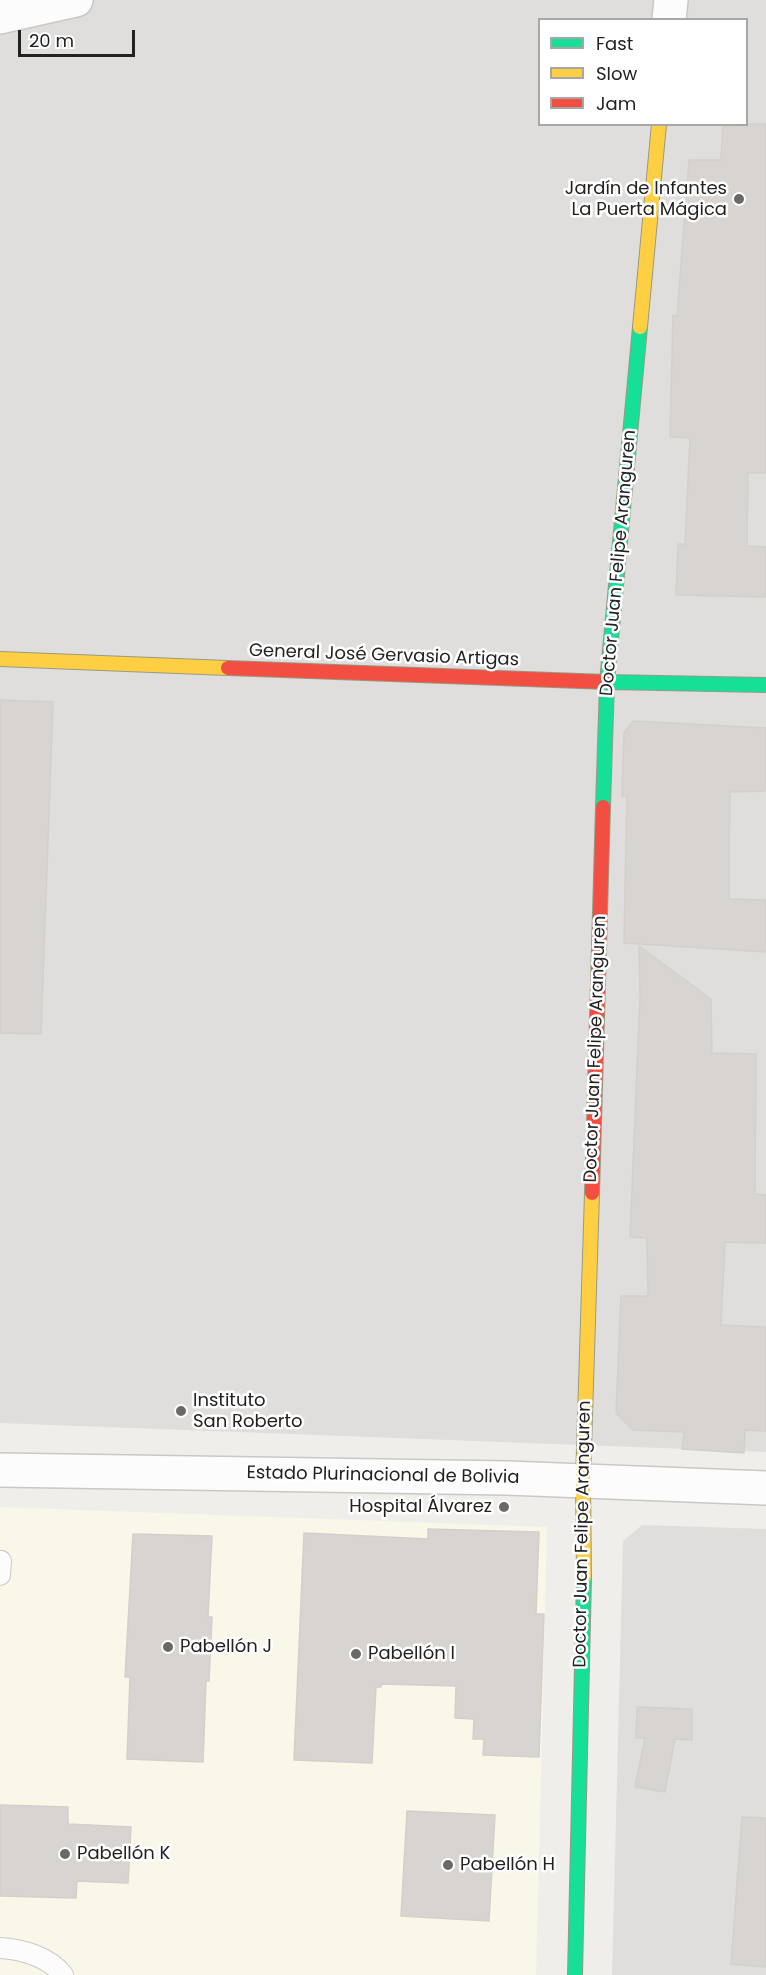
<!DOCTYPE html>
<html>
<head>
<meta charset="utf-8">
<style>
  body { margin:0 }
  #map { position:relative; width:766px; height:1975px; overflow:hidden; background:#f0eeeb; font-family:Poppins,sans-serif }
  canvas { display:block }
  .legend { position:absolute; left:538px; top:18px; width:210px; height:108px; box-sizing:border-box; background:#fff; border:2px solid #a7a7a7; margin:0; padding:8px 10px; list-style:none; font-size:18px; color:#222 }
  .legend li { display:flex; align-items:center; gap:12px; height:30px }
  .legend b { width:30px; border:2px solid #a7a7a7 }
  .scale { position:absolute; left:18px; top:30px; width:117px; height:27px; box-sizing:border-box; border:3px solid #222; border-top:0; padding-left:8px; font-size:18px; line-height:21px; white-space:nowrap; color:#222; -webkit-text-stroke:4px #fff; paint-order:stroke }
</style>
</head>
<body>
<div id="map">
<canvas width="766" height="1975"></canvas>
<ul class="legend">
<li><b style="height:8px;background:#16e098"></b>Fast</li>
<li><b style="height:8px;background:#ffcf43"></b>Slow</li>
<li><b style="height:8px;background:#f24e42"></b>Jam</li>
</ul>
<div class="scale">20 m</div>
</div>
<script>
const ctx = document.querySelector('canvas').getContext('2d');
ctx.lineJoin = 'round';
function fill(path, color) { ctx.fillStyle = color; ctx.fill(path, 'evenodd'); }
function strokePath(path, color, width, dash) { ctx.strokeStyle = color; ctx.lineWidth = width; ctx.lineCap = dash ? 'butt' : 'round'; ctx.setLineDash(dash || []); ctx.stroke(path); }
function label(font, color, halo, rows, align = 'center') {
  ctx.font = font + ' Poppins,sans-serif'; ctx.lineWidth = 5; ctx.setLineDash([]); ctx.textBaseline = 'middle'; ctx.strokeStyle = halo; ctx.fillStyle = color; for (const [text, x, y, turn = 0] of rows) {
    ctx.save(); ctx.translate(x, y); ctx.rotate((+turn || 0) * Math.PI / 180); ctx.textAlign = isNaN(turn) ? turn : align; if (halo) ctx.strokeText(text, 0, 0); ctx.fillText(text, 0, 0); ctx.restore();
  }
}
fill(new Path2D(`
  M 0,0 L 766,0 L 766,1452 L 0,1423 ZM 540,20 L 746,20 L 746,124 L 540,124 Z
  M 642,1525 L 766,1529 L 766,1975 L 612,1975 L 623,1541 Z`), '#dfdedc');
fill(new Path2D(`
  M 0,1507 L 547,1527 L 536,1975 L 0,1975 Z`), '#f8f7e8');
const building = new Path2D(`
  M 723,124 L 766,124 L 766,473 L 748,473 L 747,546 L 766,547 L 766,597 L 676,595 L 678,544 L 685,544 L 690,438 L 670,437 L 673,315 L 677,316 L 689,160 L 721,160 Z
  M 0,700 L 53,702 L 41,1034 L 0,1033 Z
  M 633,721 L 766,728 L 766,791 L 730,792 L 729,855 L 729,899 L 766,900 L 766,952 L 624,943 L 627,796 L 622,796 L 624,733 Z
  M 639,946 L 711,999 L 712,1053 L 756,1054 L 755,1194 L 766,1195 L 766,1243 L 725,1242 L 721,1325 L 766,1327 L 766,1431 L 745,1430 L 744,1453 L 682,1449 L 684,1432 L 633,1430 L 616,1413 L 621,1296 L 648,1296 L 647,1238 L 630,1237 L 640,996 Z
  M 428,1529 L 539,1532 L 536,1614 L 544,1614 L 539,1757 L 483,1755 L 484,1739 L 473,1739 L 474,1719 L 455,1718 L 456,1686 L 381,1684 L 381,1687 L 376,1687 L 372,1763 L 294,1760 L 304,1533 L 428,1539 Z
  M 133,1534 L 212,1536 L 208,1617 L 212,1617 L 209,1681 L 206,1681 L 203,1762 L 127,1759 L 130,1677 L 125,1677 Z
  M 637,1707 L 692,1709 L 692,1740 L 675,1739 L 665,1792 L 635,1787 L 645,1738 L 636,1738 Z
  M 0,1805 L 68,1807 L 68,1824 L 131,1827 L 128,1883 L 77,1881 L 76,1898 L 0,1896 Z
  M 407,1811 L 495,1815 L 489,1921 L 401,1916 Z
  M 742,1817 L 766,1818 L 766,1967 L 731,1964 Z`);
fill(building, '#d7d4d2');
strokePath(building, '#d3d0cc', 1.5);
const lane = new Path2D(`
  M 0,1575 L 1,1561
  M 0,1948 C 22,1949 49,1957 63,1975`);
const street = new Path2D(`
  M 0,17 L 76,0
  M 669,20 L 671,0
  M 0,1470 L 507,1478 L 766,1488`);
const fast = new Path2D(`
  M 607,682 L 766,685
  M 603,807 L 607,682 L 640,327
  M 575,1975 L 584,1577`);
const slow = new Path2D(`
  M 640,327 L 659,124
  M 0,659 L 228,668
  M 584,1577 L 583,1480 L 592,1193`);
const jam = new Path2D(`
  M 228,668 L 607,682
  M 592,1193 L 603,807`);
strokePath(lane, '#c9c8c7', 22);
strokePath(street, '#c9c8c7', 36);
strokePath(fast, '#999a82', 16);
strokePath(slow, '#999a82', 16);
strokePath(jam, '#999a82', 16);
strokePath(lane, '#fdfcfc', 20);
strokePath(street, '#fdfcfc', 33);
strokePath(fast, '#16e098', 14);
strokePath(slow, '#ffcf43', 14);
strokePath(jam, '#f24e42', 14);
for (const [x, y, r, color] of [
  [739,199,6,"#6a6968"],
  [181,1411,6,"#6a6968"],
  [504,1507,6,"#6a6968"],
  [168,1647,6,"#6a6968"],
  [356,1654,6,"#6a6968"],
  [65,1854,6,"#6a6968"],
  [448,1865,6,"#6a6968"]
]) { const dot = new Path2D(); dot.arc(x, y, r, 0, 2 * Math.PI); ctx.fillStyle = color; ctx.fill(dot); strokePath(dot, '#fff', 2); }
label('18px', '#222', '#fff', [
  ["Jardín de Infantes",727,189,"right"],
  ["La Puerta Mágica",727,210,"right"],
  ["Instituto",193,1401],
  ["San Roberto",193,1422],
  ["Hospital Álvarez",492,1507,"right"],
  ["Pabellón J",180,1647],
  ["Pabellón I",368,1654],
  ["Pabellón K",77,1854],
  ["Pabellón H",460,1865]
], 'left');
label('18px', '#222', '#fff', [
  ["Doctor Juan Felipe Aranguren",619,563,-85],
  ["General José Gervasio Artigas",384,656,2],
  ["Doctor Juan Felipe Aranguren",596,1049,-88],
  ["Estado Plurinacional de Bolivia",383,1476,1],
  ["Doctor Juan Felipe Aranguren",583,1534,-89]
]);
</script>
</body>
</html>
